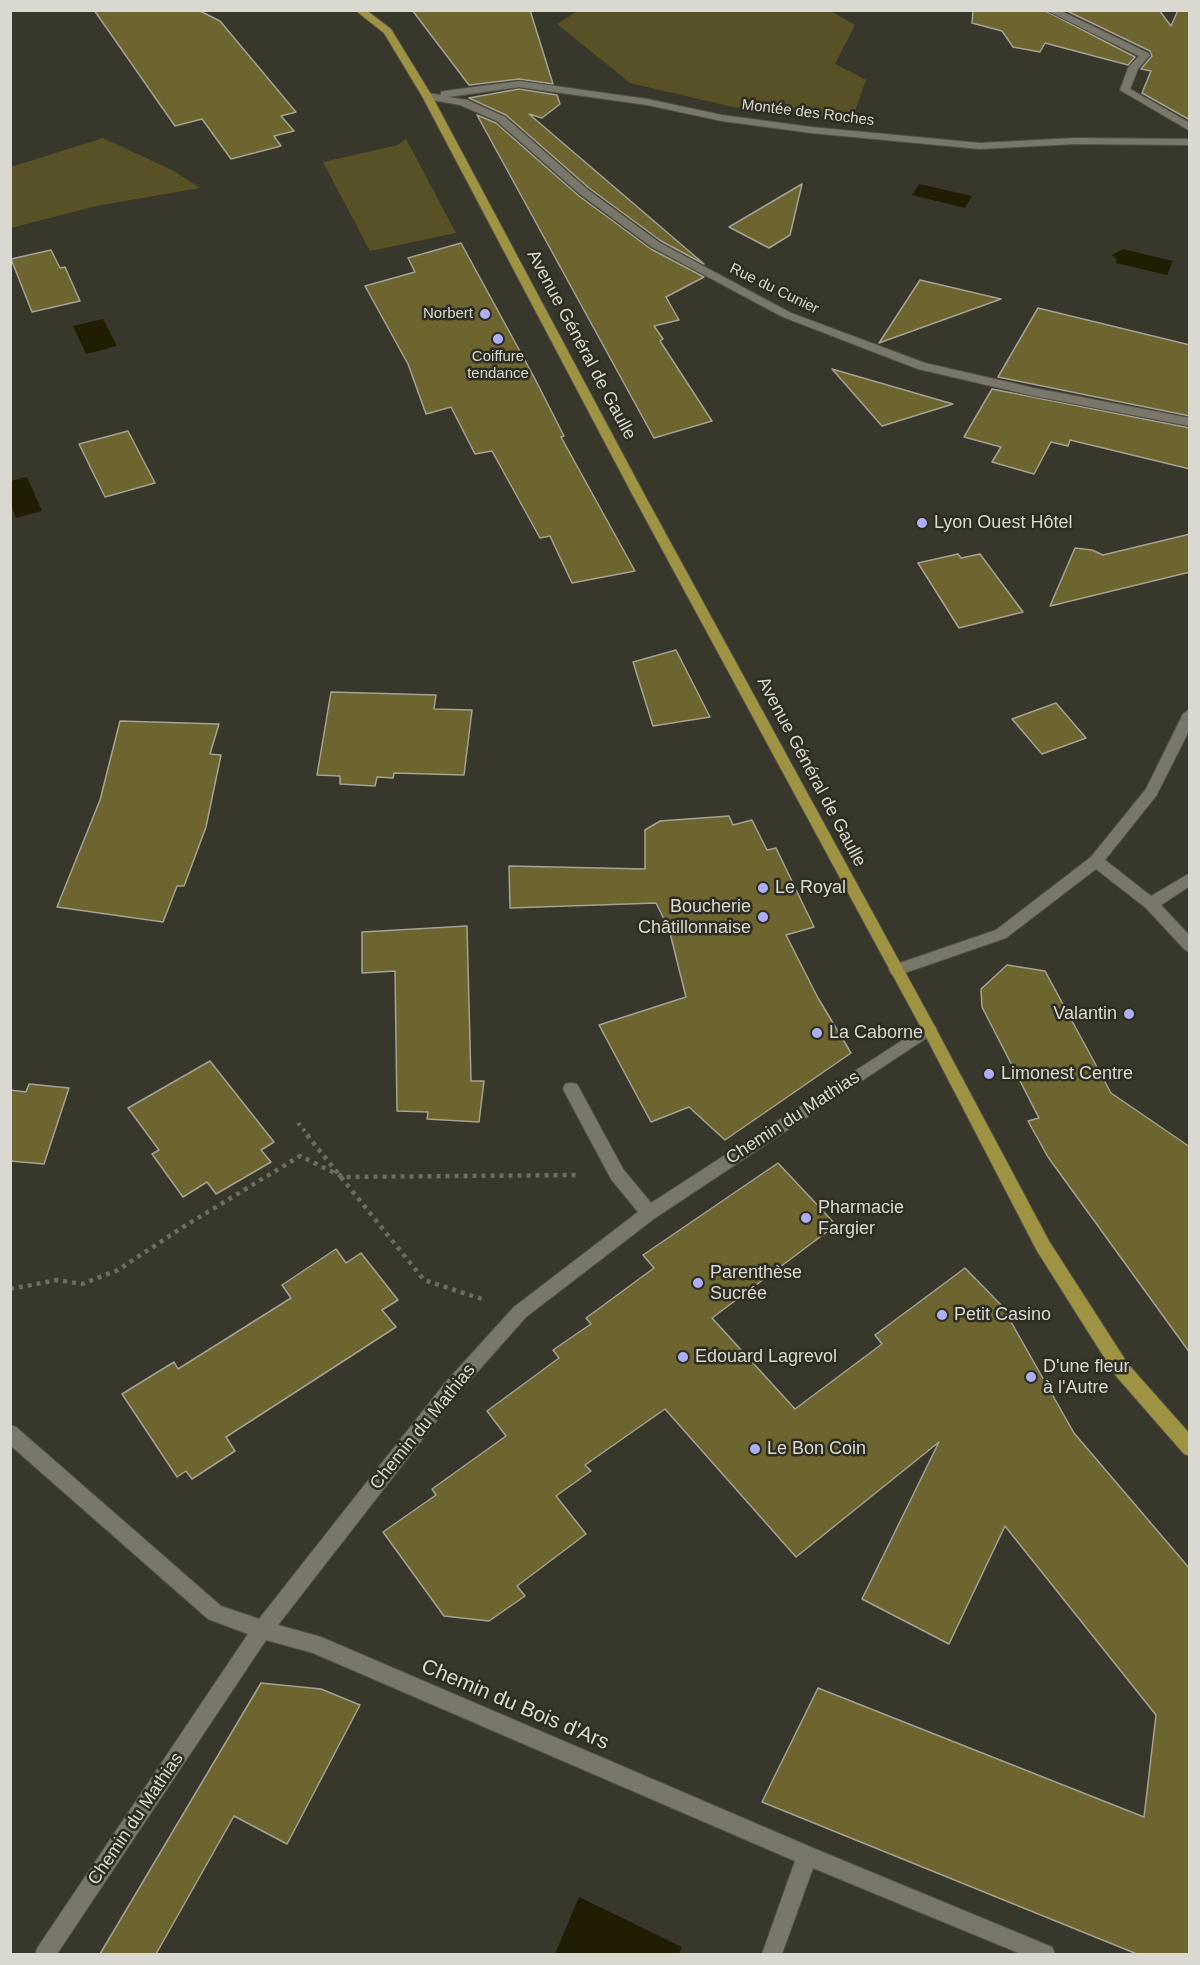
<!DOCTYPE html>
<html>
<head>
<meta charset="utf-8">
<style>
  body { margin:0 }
  #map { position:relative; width:1200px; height:1965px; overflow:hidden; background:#38372b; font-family:Arial,sans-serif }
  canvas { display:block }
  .frame { position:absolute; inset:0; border:12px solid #dad9d1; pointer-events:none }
</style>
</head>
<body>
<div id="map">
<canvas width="1200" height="1965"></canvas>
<div class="frame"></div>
</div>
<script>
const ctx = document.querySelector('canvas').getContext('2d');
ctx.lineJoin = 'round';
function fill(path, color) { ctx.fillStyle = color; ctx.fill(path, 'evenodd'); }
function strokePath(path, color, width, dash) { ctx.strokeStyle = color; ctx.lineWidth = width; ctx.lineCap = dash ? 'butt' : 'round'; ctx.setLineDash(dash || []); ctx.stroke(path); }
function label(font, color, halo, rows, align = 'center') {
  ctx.font = font + ' Arial,sans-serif'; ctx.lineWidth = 5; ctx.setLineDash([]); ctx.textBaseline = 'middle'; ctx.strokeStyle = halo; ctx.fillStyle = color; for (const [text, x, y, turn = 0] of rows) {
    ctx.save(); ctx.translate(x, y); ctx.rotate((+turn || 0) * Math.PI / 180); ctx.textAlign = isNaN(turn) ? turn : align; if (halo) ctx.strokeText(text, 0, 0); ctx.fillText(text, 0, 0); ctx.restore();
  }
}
fill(new Path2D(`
  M 579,10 L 831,11 L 855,25 L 835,64 L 866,80 L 852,120 L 733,107 L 630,83 L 557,24 Z
  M 103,138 L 174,171 L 200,188 L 96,206 L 11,228 L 11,167 Z
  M 406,139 L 456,233 L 370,251 L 323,162 L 398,145 Z`), '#575125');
fill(new Path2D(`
  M 919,184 L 972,196 L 965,208 L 912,195 Z
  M 1123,249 L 1173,261 L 1167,275 L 1116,263 L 1117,260 L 1112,255 Z
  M 103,319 L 117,346 L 86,354 L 73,326 Z
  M 27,477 L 42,511 L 16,518 L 11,505 L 11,481 Z
  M 579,1897 L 682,1947 L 679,1954 L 555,1954 Z`), '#211d02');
const building = new Path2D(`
  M 94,10 L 198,10 L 220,21 L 296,112 L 281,116 L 294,131 L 274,136 L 281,146 L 231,159 L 202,119 L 175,126 Z
  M 412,10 L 530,10 L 553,84 L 519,79 L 469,85 Z
  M 973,10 L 1044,10 L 1135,57 L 1128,65 L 1045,43 L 1040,52 L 1013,47 L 1002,31 L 972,23 Z
  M 1065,10 L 1159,10 L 1171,26 L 1178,10 L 1190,10 L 1190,120 L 1142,93 L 1151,71 L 1141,69 L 1152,56 L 1150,51 Z
  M 519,89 L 557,95 L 560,104 L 542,118 L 529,114 L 704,264 L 661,241 L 589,188 L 506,115 L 469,98 Z
  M 477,115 L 496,123 L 579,196 L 651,249 L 704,277 L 666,297 L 679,320 L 654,326 L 663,339 L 660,341 L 712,421 L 654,438 Z
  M 802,184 L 790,235 L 769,248 L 729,227 Z
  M 461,243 L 534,377 L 564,436 L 561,437 L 635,571 L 572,583 L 550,536 L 540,538 L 492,451 L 475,454 L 451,407 L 426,414 L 408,364 L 365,286 L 415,272 L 408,258 Z
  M 51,250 L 60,268 L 65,267 L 80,301 L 32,312 L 11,259 Z
  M 920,280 L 1001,299 L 879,343 Z
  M 1038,308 L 1190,345 L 1190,416 L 998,377 Z
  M 832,369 L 953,404 L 882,426 Z
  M 992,389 L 1190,428 L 1190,469 L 1070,440 L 1068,446 L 1051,442 L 1034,474 L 992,462 L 1001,447 L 964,437 Z
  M 128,431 L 155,483 L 105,497 L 79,444 Z
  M 1190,534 L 1190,572 L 1050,606 L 1075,548 L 1092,550 L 1103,555 Z
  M 958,554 L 961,558 L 980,554 L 1023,612 L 959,628 L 918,563 Z
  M 676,650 L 710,717 L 653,726 L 633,662 Z
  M 331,692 L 436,695 L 434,709 L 472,710 L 464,775 L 394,773 L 393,778 L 377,777 L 375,786 L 340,784 L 340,776 L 317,775 Z
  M 1056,703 L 1086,738 L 1042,754 L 1012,719 Z
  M 120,721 L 219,724 L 210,754 L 221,755 L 206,827 L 184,886 L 177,886 L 163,922 L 57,907 L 100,800 Z
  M 729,816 L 733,825 L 752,820 L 767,850 L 776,848 L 814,927 L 786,935 L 818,998 L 851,1053 L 725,1140 L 689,1107 L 651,1122 L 599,1025 L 686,997 L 669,929 L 656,903 L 510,908 L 509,866 L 645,869 L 645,830 L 660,821 Z
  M 467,926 L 471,1081 L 484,1081 L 479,1122 L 427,1119 L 428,1112 L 397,1111 L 395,971 L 362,973 L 362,932 Z
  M 1007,965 L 1045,971 L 1111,1093 L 1190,1147 L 1190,1353 L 1048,1157 L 1028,1121 L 1039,1118 L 982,1007 L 981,989 Z
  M 210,1061 L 274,1142 L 261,1150 L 271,1162 L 216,1194 L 207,1182 L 183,1197 L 152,1154 L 159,1150 L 128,1108 Z
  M 29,1084 L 69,1088 L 44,1164 L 10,1161 L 10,1090 L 26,1092 Z
  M 778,1163 L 836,1225 L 712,1318 L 795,1409 L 882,1344 L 875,1335 L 965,1268 L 1002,1306 L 1074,1433 L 1190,1569 L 1190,1954 L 1137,1954 L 762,1802 L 818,1688 L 1144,1817 L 1156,1715 L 1005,1526 L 949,1644 L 862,1599 L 939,1442 L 796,1557 L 665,1409 L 585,1465 L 591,1471 L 556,1496 L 586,1534 L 517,1586 L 525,1596 L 489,1621 L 444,1616 L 383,1532 L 436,1495 L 432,1489 L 506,1436 L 487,1411 L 559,1358 L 553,1350 L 591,1324 L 586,1318 L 654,1268 L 643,1255 Z
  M 336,1249 L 346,1263 L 361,1253 L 398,1300 L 382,1310 L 396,1327 L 226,1437 L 235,1451 L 192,1479 L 186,1471 L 177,1477 L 122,1394 L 174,1362 L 178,1369 L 291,1298 L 282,1285 Z
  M 261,1683 L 321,1689 L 360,1705 L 287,1844 L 234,1816 L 156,1954 L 100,1954 Z`);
fill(building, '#6c6530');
strokePath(building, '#a3a293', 1.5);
const minor = new Path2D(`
  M 1046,10 L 1059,10 L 1148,53 L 1150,55 L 1138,69 L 1130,89 L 1190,123 L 1190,131 L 1120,90 L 1128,68 L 1139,56 Z
  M 519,81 L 647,99 L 722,115 L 811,127 L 980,143 L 1075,138 L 1190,139 L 1190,145 L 1075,144 L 980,149 L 811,133 L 722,121 L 647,105 L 519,87 L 448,97 L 467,100 L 505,117 L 588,190 L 660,243 L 791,313 L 925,363 L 1034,388 L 1190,418 L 1190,426 L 1034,396 L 918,369 L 783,317 L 652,247 L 580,194 L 497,121 L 460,105 L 427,99 L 422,96 L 427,93 L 441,95 L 441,92 L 445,91 Z
  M 1190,709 L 1190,729 L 1156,796 L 1105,860 L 1151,896 L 1190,873 L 1190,886 L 1161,905 L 1190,936 L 1190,952 L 1185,950 L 1146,908 L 1096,869 L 1006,938 L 896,976 L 891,974 L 889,970 L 891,966 L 996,930 L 1091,857 L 1146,789 L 1183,714 Z
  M 929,1023 L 934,1025 L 937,1029 L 934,1033 L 655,1218 L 526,1317 L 456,1396 L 278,1625 L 321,1637 L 813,1848 L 1052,1947 L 1055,1954 L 1021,1954 L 813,1868 L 782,1954 L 762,1954 L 795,1861 L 313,1653 L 266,1640 L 57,1954 L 35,1954 L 38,1947 L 248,1634 L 208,1619 L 10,1445 L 10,1425 L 16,1427 L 221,1606 L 259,1619 L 444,1384 L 514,1307 L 638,1212 L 611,1179 L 563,1089 L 565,1084 L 571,1083 L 577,1084 L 623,1169 L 651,1203 Z`);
const major = new Path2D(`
  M 355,10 L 366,10 L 391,29 L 432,96 L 643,492 L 934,1025 L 1049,1241 L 1128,1364 L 1190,1434 L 1190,1456 L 1184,1454 L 1116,1376 L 1037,1251 L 924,1033 L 631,492 L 422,96 L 384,33 Z`);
strokePath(minor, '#545248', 2);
strokePath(major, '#545248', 2);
strokePath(new Path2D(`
  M 298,1123 L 309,1136`), '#6d6c61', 4, [3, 4.5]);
strokePath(new Path2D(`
  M 307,1135 L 424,1280 L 485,1300
  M 10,1289 L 57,1280 L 82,1284 L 118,1270 L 183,1227 L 300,1156 L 343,1177 L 580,1175`), '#6d6c61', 4.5, [4, 5]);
fill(minor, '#787769');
fill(major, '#9d9343');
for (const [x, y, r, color] of [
  [485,314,6,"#adaffb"],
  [498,339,6,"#adaffb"],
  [922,523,6,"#adaffb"],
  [763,888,6,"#adaffb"],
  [763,917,6,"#adaffb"],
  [1129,1014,6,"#adaffb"],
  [817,1033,6,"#adaffb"],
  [989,1074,6,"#adaffb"],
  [806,1218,6,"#adaffb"],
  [698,1283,6,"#adaffb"],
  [942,1315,6,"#adaffb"],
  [683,1357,6,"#adaffb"],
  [1031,1377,6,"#adaffb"],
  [755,1449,6,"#adaffb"]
]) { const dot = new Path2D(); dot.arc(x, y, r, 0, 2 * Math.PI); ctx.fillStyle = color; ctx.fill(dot); strokePath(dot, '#2e2d21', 2); }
label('15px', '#dad9d1', '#2e2d21', [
  ["Montée des Roches",808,113,7],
  ["Rue du Cunier",774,289,26]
]);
label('15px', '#dad9d1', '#2e2d21', [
  ["Norbert",473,314],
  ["Coiffure",498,357,"center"],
  ["tendance",498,374,"center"]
], 'right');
label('18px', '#dad9d1', '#2e2d21', [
  ["Avenue Général de Gaulle",581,345,62],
  ["Avenue Général de Gaulle",811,772,62],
  ["Chemin du Mathias",793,1118,-33],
  ["Chemin du Mathias",423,1427,-51],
  ["Chemin du Mathias",136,1819,-56]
]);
label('18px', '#dad9d1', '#2e2d21', [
  ["Lyon Ouest Hôtel",934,523],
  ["Le Royal",775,888],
  ["Boucherie",751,907,"right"],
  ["Châtillonnaise",751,928,"right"],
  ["Valantin",1117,1014,"right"],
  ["La Caborne",829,1033],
  ["Limonest Centre",1001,1074],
  ["Pharmacie",818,1208],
  ["Fargier",818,1229],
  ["Parenthèse",710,1273],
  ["Sucrée",710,1294],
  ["Petit Casino",954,1315],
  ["Edouard Lagrevol",695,1357],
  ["D'une fleur",1043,1367],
  ["à l'Autre",1043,1388],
  ["Le Bon Coin",767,1449]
], 'left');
label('21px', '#dad9d1', '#2e2d21', [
  ["Chemin du Bois d'Ars",515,1705,23]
]);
</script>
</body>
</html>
